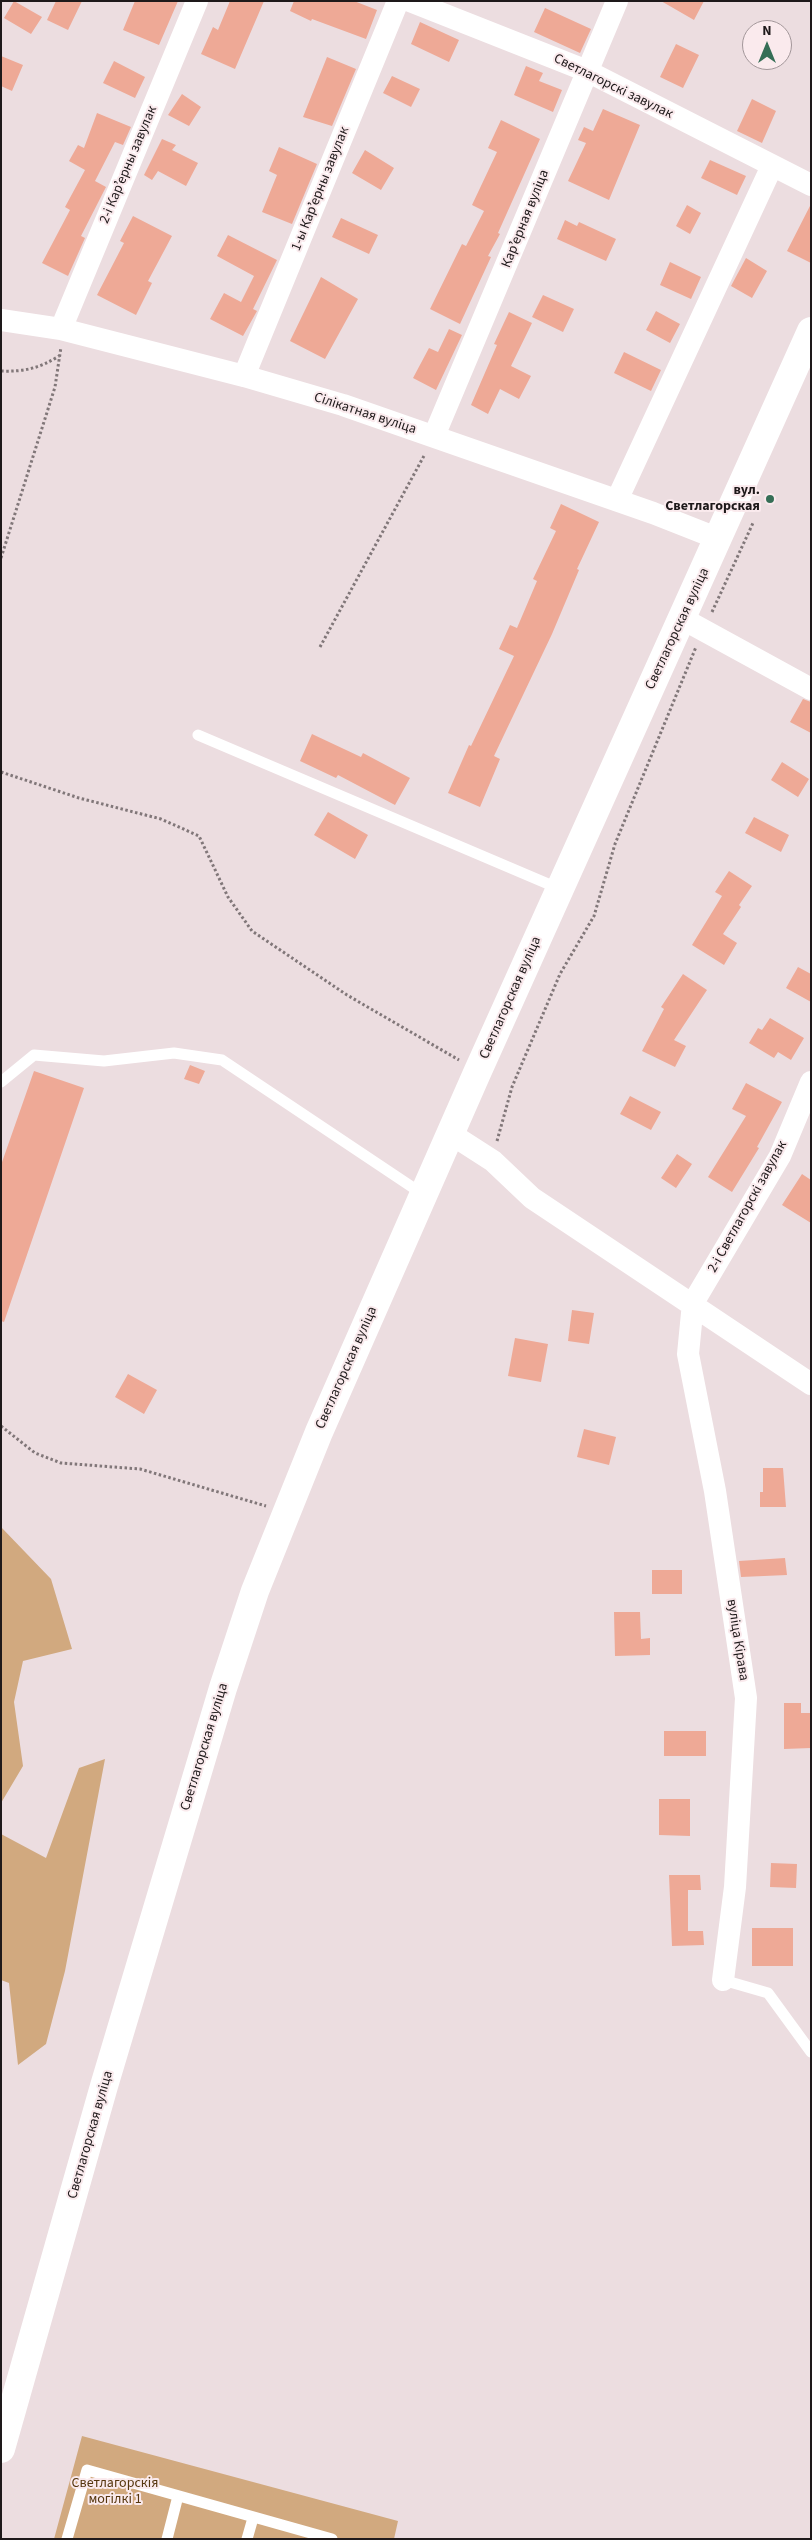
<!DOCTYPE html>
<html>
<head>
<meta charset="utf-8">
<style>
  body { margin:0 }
  #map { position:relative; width:812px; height:2540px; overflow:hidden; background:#ecdde0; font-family:"Source Sans 3",sans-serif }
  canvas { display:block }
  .frame { position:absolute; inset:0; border:2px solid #1e191a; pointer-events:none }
  .north { position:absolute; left:742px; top:20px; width:50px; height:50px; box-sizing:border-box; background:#faeaed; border:1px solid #a29699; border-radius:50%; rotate:0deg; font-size:14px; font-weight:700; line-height:20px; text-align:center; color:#1e191a }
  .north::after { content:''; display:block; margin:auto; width:18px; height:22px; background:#356e56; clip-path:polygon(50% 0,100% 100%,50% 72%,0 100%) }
</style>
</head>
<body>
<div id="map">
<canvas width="812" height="2540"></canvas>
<div class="frame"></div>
<div class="north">N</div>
</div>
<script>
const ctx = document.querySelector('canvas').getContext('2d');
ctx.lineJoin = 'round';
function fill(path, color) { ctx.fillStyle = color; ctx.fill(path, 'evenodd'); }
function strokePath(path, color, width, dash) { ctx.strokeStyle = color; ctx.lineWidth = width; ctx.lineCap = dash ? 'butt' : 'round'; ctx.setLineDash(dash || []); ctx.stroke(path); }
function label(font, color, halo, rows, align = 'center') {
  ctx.font = font + ' "Source Sans 3",sans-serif'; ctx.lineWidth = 4; ctx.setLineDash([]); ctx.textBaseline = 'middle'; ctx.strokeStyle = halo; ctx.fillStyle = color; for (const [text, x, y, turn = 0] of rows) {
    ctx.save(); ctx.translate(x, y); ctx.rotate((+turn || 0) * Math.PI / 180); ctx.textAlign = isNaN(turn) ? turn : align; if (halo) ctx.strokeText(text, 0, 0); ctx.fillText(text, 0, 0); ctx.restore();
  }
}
fill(new Path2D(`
  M 1,1527 L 51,1579 L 72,1649 L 23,1661 L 14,1702 L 23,1766 L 1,1803 Z
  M 105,1759 L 65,1971 L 46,2044 L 18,2065 L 9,1983 L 1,1980 L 1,1834 L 46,1858 L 79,1768 Z
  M 82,2436 L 398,2521 L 394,2539 L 54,2539 Z`), '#d1a97f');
fill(new Path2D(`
  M 14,1 L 42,17 L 31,34 L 4,18 Z
  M 56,1 L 82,1 L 68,30 L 47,20 Z
  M 135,1 L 178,1 L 159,45 L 123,30 Z
  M 230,1 L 264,1 L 235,69 L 201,54 L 213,27 L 218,30 Z
  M 294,1 L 354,1 L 377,10 L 366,39 L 312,19 L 311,21 L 290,11 Z
  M 661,1 L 704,1 L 694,20 Z
  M 545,8 L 591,29 L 580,53 L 534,32 Z
  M 420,22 L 459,40 L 449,62 L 411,44 Z
  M 676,44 L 699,55 L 683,88 L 660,77 Z
  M 1,56 L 23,65 L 12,91 L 1,86 Z
  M 327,57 L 356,69 L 332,126 L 303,117 Z
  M 114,61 L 145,77 L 135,98 L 103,83 Z
  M 526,66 L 543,73 L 539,81 L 562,90 L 553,112 L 514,95 Z
  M 392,76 L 420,89 L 411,107 L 383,93 Z
  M 182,94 L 201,107 L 189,126 L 168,115 Z
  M 752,99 L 776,111 L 762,143 L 737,131 Z
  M 603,109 L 640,125 L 609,200 L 568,181 L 586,143 L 578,140 L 584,127 L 593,131 Z
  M 97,113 L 131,127 L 123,145 L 115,142 L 95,181 L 106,187 L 81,236 L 85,238 L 68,276 L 42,263 L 70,210 L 65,207 L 85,170 L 69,161 L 78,145 L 84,148 Z
  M 501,120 L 540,139 L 498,233 L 500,234 L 488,256 L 491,257 L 460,324 L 430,309 L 462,244 L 466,246 L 484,211 L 472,205 L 497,152 L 488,148 Z
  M 162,139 L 176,145 L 172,150 L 198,163 L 186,186 L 158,171 L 152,180 L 144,175 Z
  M 279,147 L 317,164 L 292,224 L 262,212 L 277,175 L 269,171 Z
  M 365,150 L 394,168 L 381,190 L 352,173 Z
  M 710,160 L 746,176 L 737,195 L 701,178 Z
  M 811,204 L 811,263 L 787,251 Z
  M 687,205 L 701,213 L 690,234 L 676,226 Z
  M 133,216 L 172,236 L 148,281 L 152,283 L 136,315 L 97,295 L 124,243 L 120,241 Z
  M 341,218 L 378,235 L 369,254 L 332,237 Z
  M 565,220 L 577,226 L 579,222 L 616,239 L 606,261 L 557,239 Z
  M 228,235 L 277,260 L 253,309 L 257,311 L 243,336 L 210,319 L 224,293 L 241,302 L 254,276 L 217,256 Z
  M 746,258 L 767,271 L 752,298 L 731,286 Z
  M 670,262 L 701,277 L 691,299 L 660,285 Z
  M 321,277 L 358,299 L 325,359 L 290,341 Z
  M 543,295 L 574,309 L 563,332 L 532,317 Z
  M 656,311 L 680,324 L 670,343 L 646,330 Z
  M 509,312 L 532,323 L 511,366 L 531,376 L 519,399 L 500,389 L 488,414 L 471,405 L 497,345 L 494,344 Z
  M 449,329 L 462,335 L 436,390 L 413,378 L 429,348 L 438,352 Z
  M 624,352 L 661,370 L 651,391 L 614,373 Z
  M 561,504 L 599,522 L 577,569 L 579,570 L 552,634 L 494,756 L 500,759 L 480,807 L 448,793 L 469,745 L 471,746 L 514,656 L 499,649 L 510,625 L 517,628 L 537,581 L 533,579 L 556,531 L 550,528 Z
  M 803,699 L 811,702 L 811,733 L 790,722 Z
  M 312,734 L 361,757 L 363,753 L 410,778 L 395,805 L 338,775 L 336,778 L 300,761 Z
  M 782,762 L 809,779 L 798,797 L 771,780 Z
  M 328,812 L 368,835 L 355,859 L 314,835 Z
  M 754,817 L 789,835 L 781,852 L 745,833 Z
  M 729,871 L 752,886 L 739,905 L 741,907 L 723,934 L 737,943 L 724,965 L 692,945 L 722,896 L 715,892 Z
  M 798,967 L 811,974 L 811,1002 L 786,988 Z
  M 683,974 L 707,990 L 674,1040 L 686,1046 L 675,1067 L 642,1051 L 664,1009 L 661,1007 Z
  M 770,1018 L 804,1038 L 791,1060 L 778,1052 L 774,1058 L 749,1043 L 758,1028 L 762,1030 Z
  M 190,1065 L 205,1071 L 199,1084 L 184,1079 Z
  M 34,1071 L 84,1088 L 4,1322 L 1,1321 L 1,1165 Z
  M 746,1083 L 782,1102 L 757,1147 L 759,1148 L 732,1192 L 708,1177 L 746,1116 L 732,1109 Z
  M 630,1096 L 661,1112 L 651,1130 L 620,1114 Z
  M 677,1154 L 692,1164 L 676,1188 L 661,1178 Z
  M 802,1174 L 811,1180 L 811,1223 L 782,1205 Z
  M 572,1310 L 594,1313 L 589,1344 L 568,1341 Z
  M 515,1338 L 548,1344 L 541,1382 L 508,1376 Z
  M 128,1374 L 157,1390 L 144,1414 L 115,1397 Z
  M 584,1429 L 616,1437 L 609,1465 L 577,1457 Z
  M 763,1468 L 783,1468 L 786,1507 L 760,1507 L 760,1492 L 763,1492 Z
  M 785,1558 L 787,1575 L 741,1577 L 739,1561 Z
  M 652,1570 L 682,1570 L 682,1594 L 652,1594 Z
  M 614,1612 L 640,1612 L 641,1639 L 650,1638 L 650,1655 L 615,1656 Z
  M 784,1703 L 801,1703 L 801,1713 L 811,1713 L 811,1748 L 784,1749 Z
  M 664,1731 L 706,1731 L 706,1756 L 664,1756 Z
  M 659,1799 L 690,1799 L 690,1836 L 659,1835 Z
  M 771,1863 L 797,1864 L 796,1888 L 770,1887 Z
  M 669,1875 L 700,1875 L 701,1890 L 688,1890 L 688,1931 L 703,1931 L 704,1945 L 672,1946 Z
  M 752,1928 L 793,1928 L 793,1966 L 752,1966 Z`), '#eea996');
strokePath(new Path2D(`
  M 1,371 C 24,372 40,368 59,356
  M 1,558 L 55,387 L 61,347
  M 712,612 L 753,523
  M 320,647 L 425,454
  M 1,772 L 79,798 L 161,819 L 199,836 L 228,897 L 252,931 L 347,995 L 459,1060
  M 497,1141 L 512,1087 L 560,974 L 594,916 L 615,844 L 696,647
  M 1,1426 L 35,1453 L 61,1463 L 140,1469 L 266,1506`), '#817779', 3, [2.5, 2.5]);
strokePath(new Path2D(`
  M 198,735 L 560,889
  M 1,1082 L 34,1055 L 104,1061 L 174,1053 L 222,1060 L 424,1195
  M 723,1980 L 768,1993 L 811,2052
  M 67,2539 L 87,2470 L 332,2539
  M 167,2539 L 178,2496
  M 247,2539 L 253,2518`), '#fff', 11);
strokePath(new Path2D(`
  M 410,1 L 587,71 L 811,185
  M 1,320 L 61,329 L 244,376 L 343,405 L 653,513 L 719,539
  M 61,329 L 197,1
  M 244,376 L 398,1
  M 434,436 L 617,1
  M 617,500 L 772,166
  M 683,619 L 811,689
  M 451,1134 L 493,1161 L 532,1198 L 811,1384
  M 723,1980 L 735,1887 L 746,1698 L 715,1491 L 688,1354 L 693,1303 L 780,1156 L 811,1082`), '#fff', 22);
strokePath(new Path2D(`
  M 1,2449 L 104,2086 L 223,1688 L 255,1591 L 319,1432 L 477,1073 L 811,331`), '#fff', 28);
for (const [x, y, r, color] of [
  [770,499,5,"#356e56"]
]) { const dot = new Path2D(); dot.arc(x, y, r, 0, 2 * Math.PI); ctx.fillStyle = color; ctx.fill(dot); strokePath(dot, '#faeaed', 2); }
label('14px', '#1e191a', '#faeaed', [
  ["Светлагорскі завулак",613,87,26],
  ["2-і Карʼерны завулак",129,165,-67],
  ["1-ы Карʼерны завулак",321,189,-68],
  ["Карʼерная вуліца",526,219,-68],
  ["Сілікатная вуліца",365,414,18],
  ["Светлагорская вуліца",678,629,-65],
  ["Светлагорская вуліца",511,998,-66],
  ["2-і Светлагорскі завулак",748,1207,-61],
  ["Светлагорская вуліца",347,1368,-66],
  ["вуліца Кірава",737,1640,81],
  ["Светлагорская вуліца",205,1747,-73],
  ["Светлагорская вуліца",91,2135,-74]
]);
label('bold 14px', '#1e191a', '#faeaed', [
  ["вул.",760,491],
  ["Светлагорская",760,507]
], 'right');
label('14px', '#56360e', '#faeaed', [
  ["Светлагорскія",115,2484],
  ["могілкі 1",115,2500]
]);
</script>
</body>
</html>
